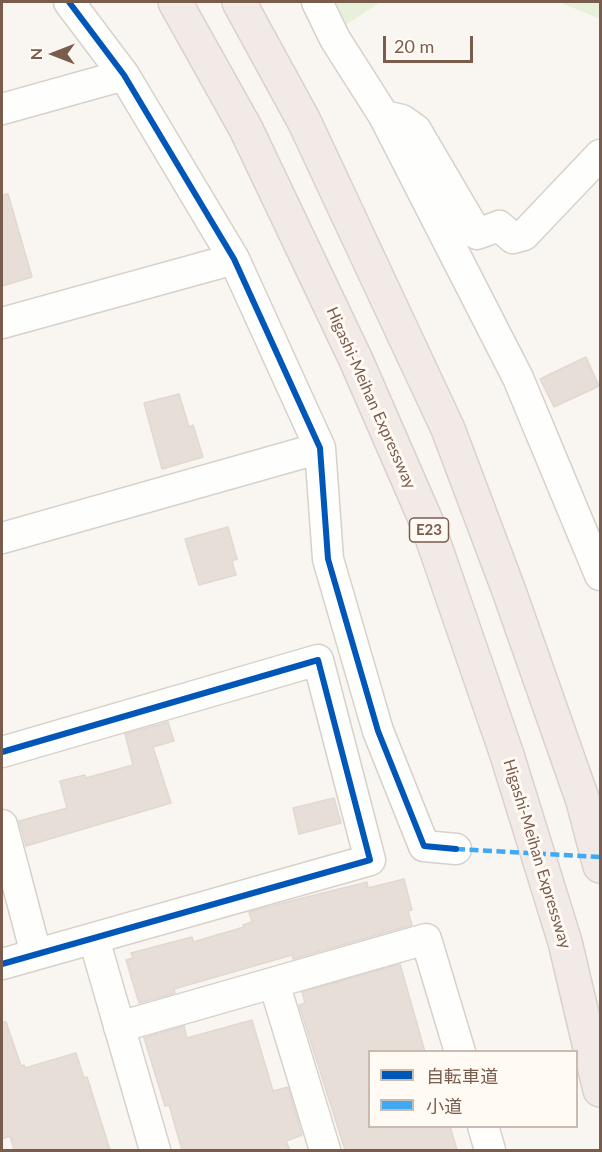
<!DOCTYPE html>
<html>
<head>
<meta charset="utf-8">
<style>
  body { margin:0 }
  #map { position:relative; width:602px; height:1152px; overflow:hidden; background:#f9f5f0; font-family:Lato,"Noto Sans JP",sans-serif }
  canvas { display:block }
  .frame { position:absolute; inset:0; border:3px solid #7a5c4d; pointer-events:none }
  .legend { position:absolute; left:368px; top:1050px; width:210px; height:78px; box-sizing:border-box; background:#fffaf3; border:2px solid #cabbb1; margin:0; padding:8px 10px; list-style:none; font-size:18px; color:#7a5c4d }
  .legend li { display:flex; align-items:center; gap:12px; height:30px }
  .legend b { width:30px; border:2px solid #cabbb1 }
  .north { position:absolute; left:24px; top:24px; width:60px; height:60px; -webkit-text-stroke:4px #fffaf3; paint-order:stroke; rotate:270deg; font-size:16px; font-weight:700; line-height:24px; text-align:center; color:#7a5c4d }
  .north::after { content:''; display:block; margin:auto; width:21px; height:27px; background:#7a5c4d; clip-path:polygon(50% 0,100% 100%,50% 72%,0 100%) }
  .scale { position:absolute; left:383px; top:36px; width:90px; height:27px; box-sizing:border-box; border:3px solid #7a5c4d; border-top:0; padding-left:8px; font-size:18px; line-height:21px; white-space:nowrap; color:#7a5c4d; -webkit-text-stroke:4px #fffaf3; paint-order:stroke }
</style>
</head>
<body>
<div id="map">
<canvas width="602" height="1152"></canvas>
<div class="frame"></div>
<ul class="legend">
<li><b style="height:8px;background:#0057b8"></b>自転車道</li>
<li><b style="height:8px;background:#3fa9f5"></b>小道</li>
</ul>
<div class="north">N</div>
<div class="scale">20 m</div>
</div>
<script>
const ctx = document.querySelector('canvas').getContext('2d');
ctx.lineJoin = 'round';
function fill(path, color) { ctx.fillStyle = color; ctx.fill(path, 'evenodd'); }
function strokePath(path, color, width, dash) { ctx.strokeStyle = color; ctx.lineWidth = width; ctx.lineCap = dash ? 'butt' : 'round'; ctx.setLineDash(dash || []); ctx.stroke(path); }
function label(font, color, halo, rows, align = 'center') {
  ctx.font = font + ' Lato,sans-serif'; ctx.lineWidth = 6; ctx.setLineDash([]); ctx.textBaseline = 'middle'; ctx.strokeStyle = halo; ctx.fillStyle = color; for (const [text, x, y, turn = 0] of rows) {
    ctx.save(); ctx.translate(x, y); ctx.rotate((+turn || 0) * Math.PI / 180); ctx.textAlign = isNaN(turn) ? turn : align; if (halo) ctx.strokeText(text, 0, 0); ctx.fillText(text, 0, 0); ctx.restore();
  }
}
fill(new Path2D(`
  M 311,2 L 381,2 L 328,36 Z
  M 559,2 L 600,2 L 600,19 Z`), '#e7f0db');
const building = new Path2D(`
  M 8,194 L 32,277 L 2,286 L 2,195 Z
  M 586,357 L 599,386 L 554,407 L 540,379 Z
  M 179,394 L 189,427 L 193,425 L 203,457 L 162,469 L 144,403 Z
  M 228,527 L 237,559 L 232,561 L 236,575 L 199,585 L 185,539 Z
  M 168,722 L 174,741 L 153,747 L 171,803 L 26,846 L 19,821 L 67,808 L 60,781 L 85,775 L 86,778 L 133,765 L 125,734 Z
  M 334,798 L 341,823 L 299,834 L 293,808 Z
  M 404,879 L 412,910 L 408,911 L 412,925 L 293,959 L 292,955 L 174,989 L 175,993 L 139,1003 L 126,960 L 133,958 L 131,953 L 192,937 L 193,942 L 244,927 L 243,925 L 252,922 L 249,912 L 279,904 L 367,882 L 368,888 Z
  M 400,964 L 425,1052 L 369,1052 L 369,1126 L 450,1126 L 457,1150 L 345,1150 L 299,1005 L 305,1003 L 302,992 Z
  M 252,1020 L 273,1091 L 288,1087 L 302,1135 L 286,1141 L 290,1150 L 182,1150 L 169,1105 L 165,1106 L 144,1038 L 184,1026 L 187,1038 Z
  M 2,1022 L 6,1022 L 21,1066 L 24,1065 L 25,1068 L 76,1053 L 84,1078 L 87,1077 L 110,1150 L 14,1150 L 10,1136 L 2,1139 Z`);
fill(building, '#e6ded7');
strokePath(building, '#e2d8d2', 1.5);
const street = new Path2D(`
  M 69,2 L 124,75 L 234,259 L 320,448 L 328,559 L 378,731 L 424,846 L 456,849
  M 317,2 L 335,39 L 384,116 L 518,378 L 600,575
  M 2,109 L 124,75
  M 384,116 L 402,120 L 416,130 L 477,234 L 499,226 L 513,238 L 524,235 L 600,155
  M 2,323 L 234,259
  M 2,538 L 320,448
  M 2,752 L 318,660 L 370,860 L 2,964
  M 2,825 L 36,954
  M 94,939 L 155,1150
  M 274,983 L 325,1150
  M 119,1027 L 426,939 L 460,1052
  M 483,1126 L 490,1150`);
const highway = new Path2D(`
  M 175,2 L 246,129 L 356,360 L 427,523 L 507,755 L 565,942 L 600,1090
  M 239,2 L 304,121 L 448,429 L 509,591 L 583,801 L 600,866`);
strokePath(street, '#d7d1cb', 33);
strokePath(highway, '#dad1cc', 36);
strokePath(street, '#fefefd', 30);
strokePath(highway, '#f2eae7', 33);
strokePath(new Path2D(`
  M 456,849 L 600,857`), '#3fa9f5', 4.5, [9, 4.5]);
strokePath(new Path2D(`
  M 69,2 L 124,75 L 234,259 L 320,448 L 328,559 L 378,731 L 424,846 L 456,849
  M 2,752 L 318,660 L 370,860 L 2,964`), '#0057b8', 6);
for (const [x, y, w] of [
  [429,530,39]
]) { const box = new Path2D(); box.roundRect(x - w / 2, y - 12, w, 24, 4.5); ctx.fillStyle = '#fffaf3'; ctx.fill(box); strokePath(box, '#7a5c4d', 1.5); }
label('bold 15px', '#7a5c4d', null, [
  ["E23",429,530]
]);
label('16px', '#7a5c4d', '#fffaf3', [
  ["Higashi-Meihan Expressway",371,398,66],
  ["Higashi-Meihan Expressway",537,854,73]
]);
</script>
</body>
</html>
